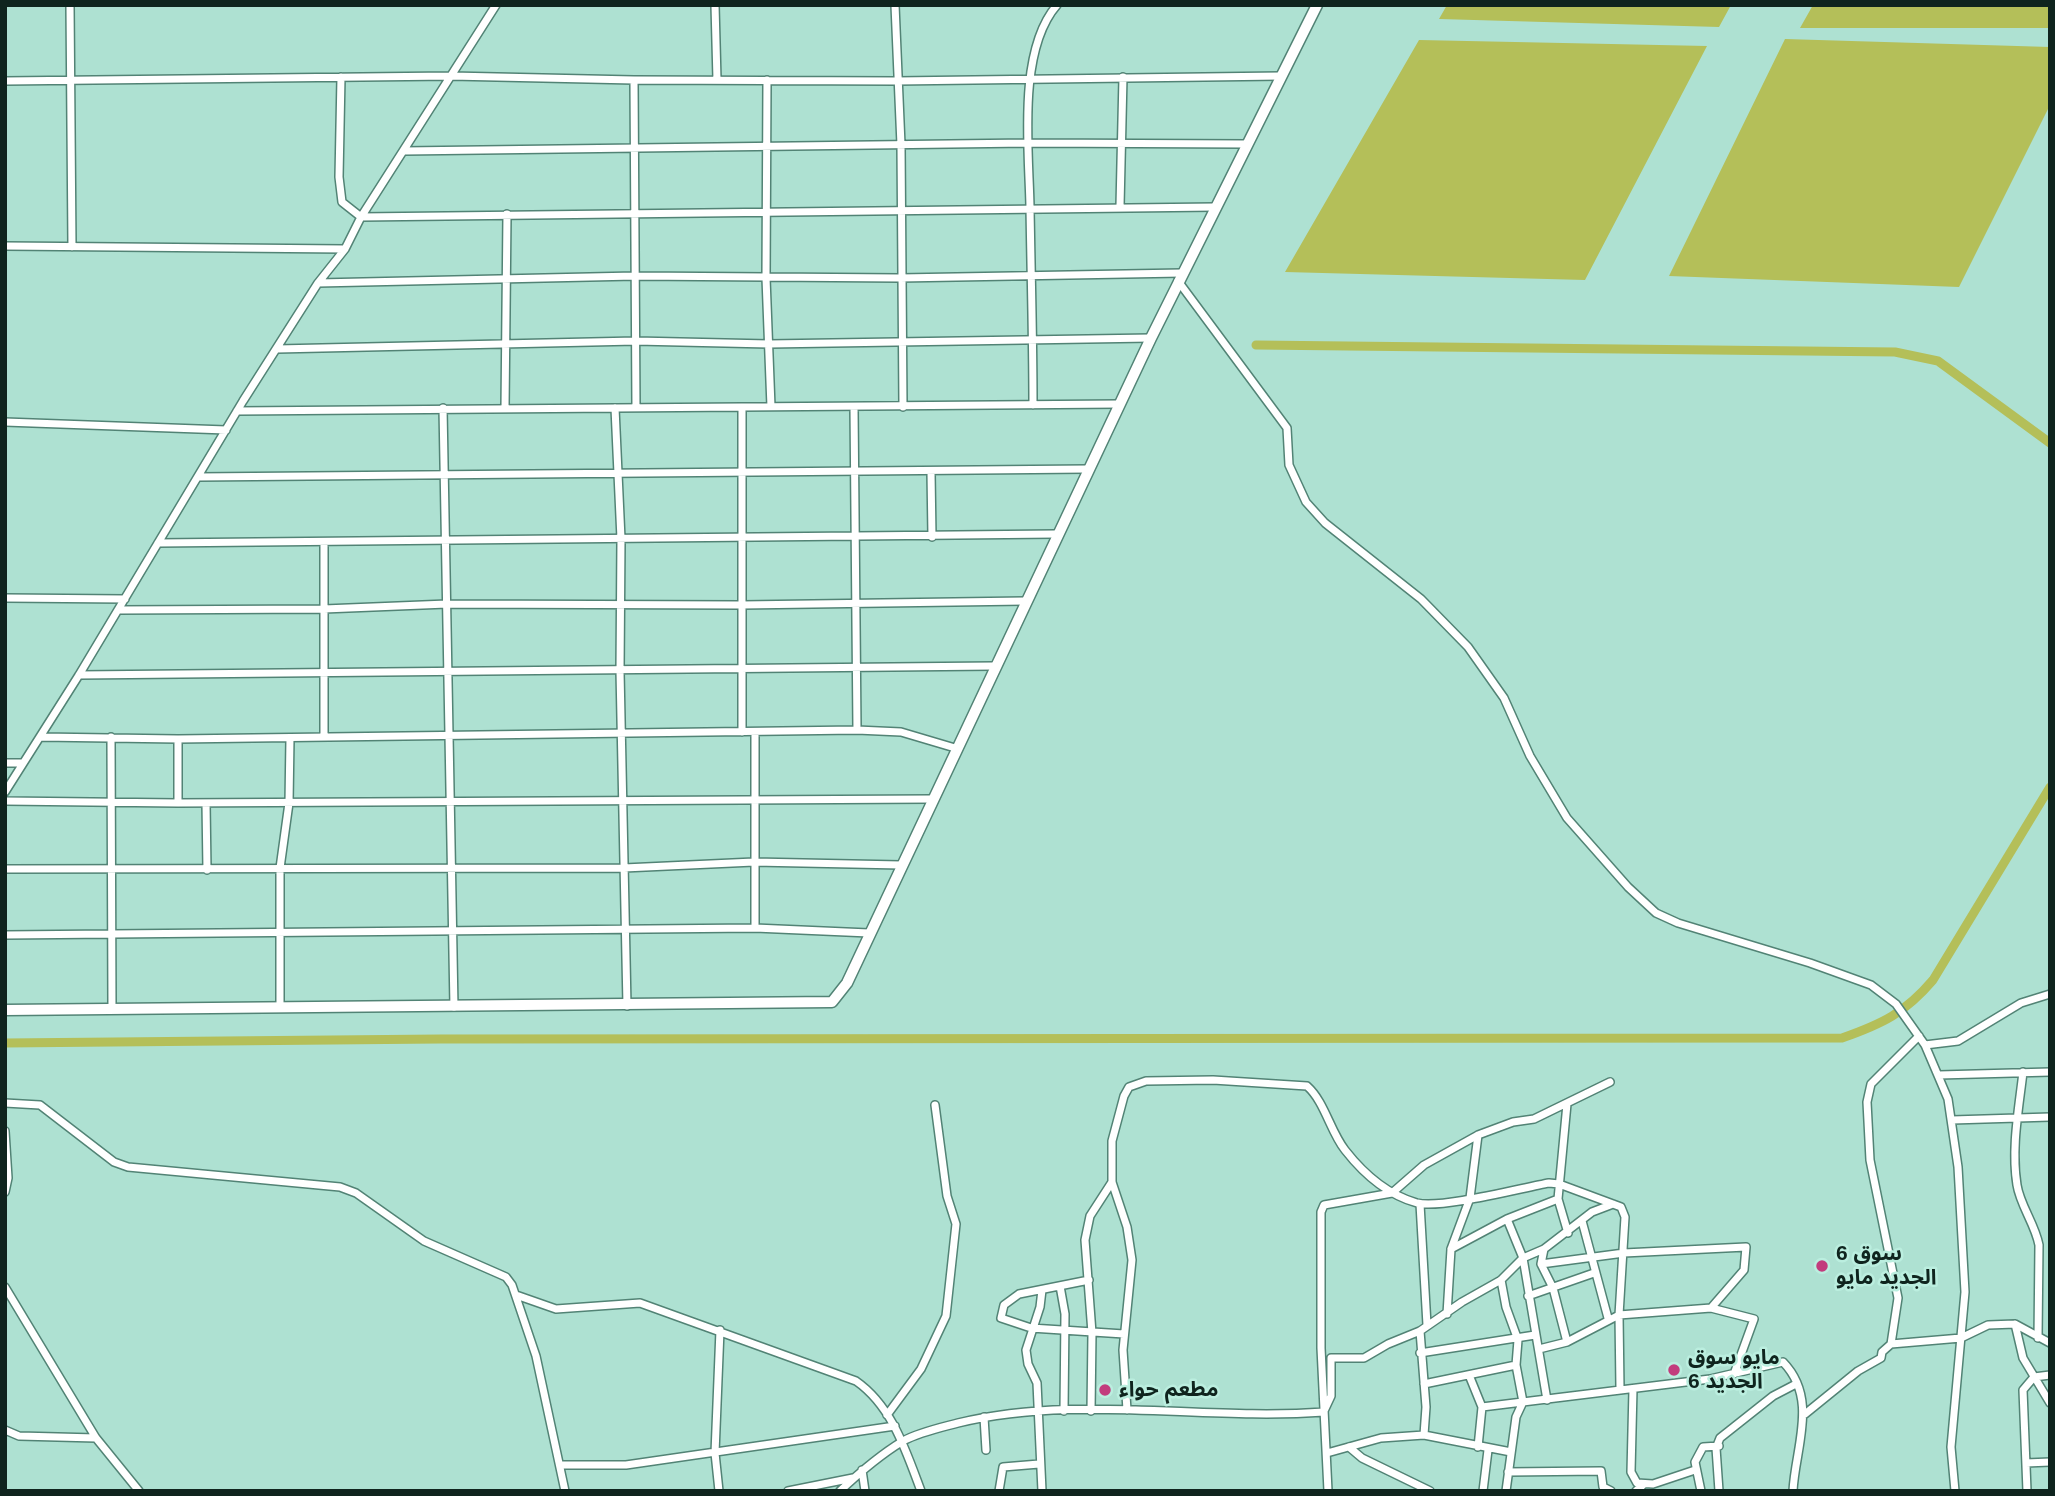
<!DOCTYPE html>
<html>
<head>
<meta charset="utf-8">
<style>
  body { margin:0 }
  #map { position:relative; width:2055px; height:1496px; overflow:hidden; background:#aee1d2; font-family:Arial,sans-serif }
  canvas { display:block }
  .frame { position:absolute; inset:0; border:7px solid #0f241e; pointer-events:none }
</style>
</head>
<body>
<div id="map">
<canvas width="2055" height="1496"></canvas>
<div class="frame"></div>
</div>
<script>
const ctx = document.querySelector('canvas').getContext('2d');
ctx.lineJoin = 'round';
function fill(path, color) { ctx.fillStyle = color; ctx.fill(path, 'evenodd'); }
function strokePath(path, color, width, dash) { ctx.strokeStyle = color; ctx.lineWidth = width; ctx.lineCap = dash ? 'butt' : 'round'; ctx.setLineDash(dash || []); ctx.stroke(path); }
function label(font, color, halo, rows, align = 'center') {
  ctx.font = font + ' Arial,"Noto Sans Arabic",sans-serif'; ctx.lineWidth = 5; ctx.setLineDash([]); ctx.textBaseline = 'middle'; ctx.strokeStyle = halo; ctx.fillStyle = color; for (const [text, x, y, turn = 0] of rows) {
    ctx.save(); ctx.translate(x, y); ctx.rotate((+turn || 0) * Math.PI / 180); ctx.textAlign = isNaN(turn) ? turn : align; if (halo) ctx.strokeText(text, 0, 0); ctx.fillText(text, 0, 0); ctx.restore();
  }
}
fill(new Path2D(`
  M 1447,5 L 1731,5 L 1719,27 L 1439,19 Z
  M 1813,5 L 2050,5 L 2050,28 L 1800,28 Z
  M 1785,39 L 2050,47 L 2050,105 L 1959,287 L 1669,276 Z
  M 1419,40 L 1707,46 L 1585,280 L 1285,272 Z`), '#b4bf59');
strokePath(new Path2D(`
  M 1256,345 L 1895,352 L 1938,361 L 2050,443
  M 5,1043 L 440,1039 L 1842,1038 C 1882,1024 1905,1013 1933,980 L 2050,787`), '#b4bf59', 9);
const minor = new Path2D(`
  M 70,5 L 72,247
  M 715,5 L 717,80
  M 895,5 L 901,145 L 903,407
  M 341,77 L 339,177 L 342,202 L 361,217 L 1215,207
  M 634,80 L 636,408
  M 767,80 L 766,278 L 771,407
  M 5,81 L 451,76 L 634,80 L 897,81 L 1281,76
  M 404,151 L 1028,143 L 1247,144
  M 1120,206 L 1123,77
  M 5,246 L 345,249
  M 1178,281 L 1287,428 L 1289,465 L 1306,502 L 1325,523 L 1421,599 L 1468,647 L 1504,698 L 1530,756 L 1567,818 L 1628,887 L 1656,913 L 1678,923 L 1810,963 L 1871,985 L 1896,1004 L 1925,1045 L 1948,1099 L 1958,1167 L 1965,1292 L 1951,1447 L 1955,1491
  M 318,283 L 635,276 L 900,278 L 1182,273
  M 277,349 L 636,341 L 769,344 L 1151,338
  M 1033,405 C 1033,339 1031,273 1030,207 C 1029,150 1017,51 1057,5
  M 854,407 L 857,730
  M 443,408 L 454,1007
  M 505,408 L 507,214
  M 615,408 L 621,539 L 620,671 L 627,1006
  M 237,411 L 1120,404
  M 5,422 L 226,430
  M 931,472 L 932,537
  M 198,477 L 1088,469
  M 324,542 L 324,737
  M 158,543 L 1056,534
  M 5,598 L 125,599
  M 118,610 L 324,609 L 447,604 L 742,605 L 1025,601
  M 79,675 L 994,666
  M 742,732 L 742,407
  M 41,737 L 178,739 L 857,730 L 901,732 L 955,748
  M 111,737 L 112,1009
  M 5,763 L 23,763
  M 5,792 L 79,675 L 243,401 L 318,283 L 345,249 L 361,217 L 496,5
  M 5,801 L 178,803 L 932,799
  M 178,803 L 178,739
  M 206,803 L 207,870
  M 5,869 L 624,868 L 754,862 L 901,865
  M 755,928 L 755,732
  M 5,935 L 755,928 L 869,933
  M 280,1008 L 280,868 L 289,803 L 290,738
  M 1925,1045 L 1958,1041 L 2021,1003 L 2050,994
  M 2023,1072 C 2019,1108 2011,1148 2017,1185 C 2020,1205 2035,1224 2039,1245 L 2038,1338
  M 1939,1075 L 2050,1072
  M 5,1103 L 40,1105 L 114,1162 L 128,1167 L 340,1187 L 356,1193 L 424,1241 L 506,1277 L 512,1285 L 536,1356 L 565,1491
  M 1567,1104 L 1558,1199 L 1568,1233
  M 1952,1120 L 2050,1117
  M 5,1131 L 8,1178 L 5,1192
  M 1420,1204 L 1427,1325
  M 1507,1219 L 1523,1258 L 1547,1400
  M 1582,1221 L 1608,1318
  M 1451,1249 L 1507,1219 L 1558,1199
  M 1544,1249 L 1541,1264 L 1553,1288 L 1567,1342
  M 1541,1264 L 1624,1253 L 1746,1247 L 1744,1270 L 1711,1308
  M 1089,1280 L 1019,1294 L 1004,1305 L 1001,1318 L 1031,1328 L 1124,1334
  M 1501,1280 L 1506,1307 L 1518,1340 L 1516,1365 L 1523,1402 L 1516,1417 L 1506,1491
  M 1060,1286 L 1065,1314 L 1064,1411
  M 5,1287 L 96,1438 L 139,1491
  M 516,1295 L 556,1309 L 640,1303 L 856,1381 C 892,1406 906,1451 921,1491
  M 1528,1296 L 1594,1273
  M 1447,1314 L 1451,1249 L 1470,1198 L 1478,1135
  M 2015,1324 L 2023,1358 L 2050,1403
  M 1420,1331 L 1426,1407 L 1424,1435
  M 1891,1344 L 1898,1298 L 1870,1160 L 1867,1102 L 1871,1084 L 1919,1036
  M 1539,1349 L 1567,1342 L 1619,1315 L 1711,1308 L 1754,1319 L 1734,1374
  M 1420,1353 L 1535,1335
  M 1469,1375 L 1482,1407 L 1478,1447
  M 1424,1384 L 1516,1365
  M 1633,1389 L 1631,1472 L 1637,1483 L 1653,1484 L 1695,1470
  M 1482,1407 L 1710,1379 L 1783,1362 C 1819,1399 1795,1448 1793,1491
  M 1127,1410 L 1123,1350 L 1132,1260 L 1127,1227 L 1112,1182 L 1112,1141 L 1124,1096 L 1129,1087 L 1146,1081 L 1213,1080 L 1307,1086 C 1325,1102 1330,1131 1345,1150 C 1363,1173 1388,1195 1417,1203 C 1441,1209 1521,1188 1549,1183 L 1559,1184 L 1621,1207 L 1625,1217 L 1619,1315 L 1620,1389
  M 1091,1411 L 1092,1333 L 1085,1240 L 1090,1216 L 1112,1182
  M 1324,1411 L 1331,1396 L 1331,1358 L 1364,1358 L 1388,1344 L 1420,1331 L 1462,1302 L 1501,1280 L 1523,1258 L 1544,1249 L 1592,1212 L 1613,1204
  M 1805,1414 L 1858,1371 L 1881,1358 L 1882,1352 L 1891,1344 L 1961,1338 L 1988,1325 L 2015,1324 L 2050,1343
  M 887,1415 L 921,1369 L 946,1316 L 956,1224 L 947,1196 L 935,1105
  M 984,1417 L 986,1450
  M 5,1430 L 19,1436 L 96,1438
  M 1349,1447 L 1362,1458 L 1430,1491
  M 1327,1453 L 1381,1438 L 1424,1435 L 1511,1452
  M 2026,1463 L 2050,1462
  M 560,1465 L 626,1465 L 895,1426
  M 862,1470 L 865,1491
  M 1508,1472 L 1601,1471 L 1603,1487 L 1611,1491
  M 719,1491 L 715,1453 L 720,1330
  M 788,1491 L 853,1478
  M 840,1491 C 859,1473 880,1455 903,1441 C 920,1432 939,1428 958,1423 C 1077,1394 1203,1421 1324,1412
  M 999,1491 L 1003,1467 L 1039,1464
  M 1042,1491 L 1037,1383 L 1028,1364 L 1026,1350 L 1040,1307 L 1042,1290
  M 1328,1491 L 1321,1348 L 1321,1212 L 1324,1205 L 1392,1193 L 1424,1165 L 1478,1135 L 1513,1122 L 1534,1119 L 1610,1082
  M 1483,1491 L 1488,1450
  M 1636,1491 L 1644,1484
  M 1701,1491 L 1695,1462 L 1703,1447 L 1719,1446
  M 1719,1491 L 1716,1448 L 1720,1438 L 1773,1396 L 1796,1384
  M 2027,1491 L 2023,1390 L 2034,1377 L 2050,1375`);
const tertiary = new Path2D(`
  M 5,1010 L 832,1002 L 847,983 L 1151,338 L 1317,5`);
strokePath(minor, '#528375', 10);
strokePath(tertiary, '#528375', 13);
strokePath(minor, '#fff', 7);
strokePath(tertiary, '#fff', 10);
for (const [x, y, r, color] of [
  [1822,1266,7,"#c23c7d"],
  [1674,1370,7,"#c23c7d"],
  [1105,1390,7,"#c23c7d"]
]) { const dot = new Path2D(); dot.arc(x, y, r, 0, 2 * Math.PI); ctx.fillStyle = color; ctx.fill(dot); strokePath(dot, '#bbeedf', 2.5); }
label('bold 21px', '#0f241e', '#bbeedf', [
  ["سوق 6",1836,1254],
  ["الجديد مايو",1836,1278],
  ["مايو سوق",1688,1358],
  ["6 الجديد",1688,1382],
  ["مطعم حواء",1119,1390]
], 'left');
</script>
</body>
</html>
